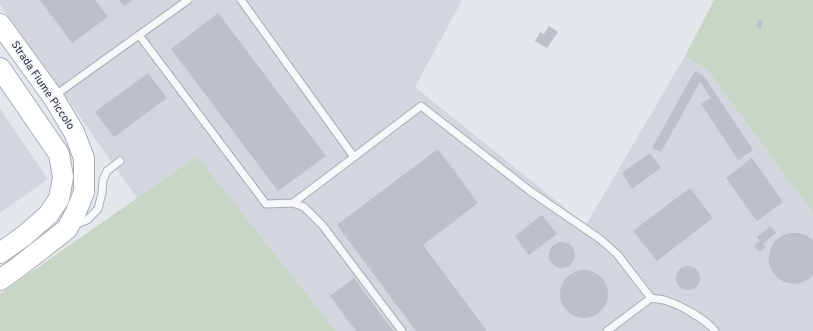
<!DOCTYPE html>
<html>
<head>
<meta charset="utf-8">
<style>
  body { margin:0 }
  canvas { display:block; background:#e4e7ec }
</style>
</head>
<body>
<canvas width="813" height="331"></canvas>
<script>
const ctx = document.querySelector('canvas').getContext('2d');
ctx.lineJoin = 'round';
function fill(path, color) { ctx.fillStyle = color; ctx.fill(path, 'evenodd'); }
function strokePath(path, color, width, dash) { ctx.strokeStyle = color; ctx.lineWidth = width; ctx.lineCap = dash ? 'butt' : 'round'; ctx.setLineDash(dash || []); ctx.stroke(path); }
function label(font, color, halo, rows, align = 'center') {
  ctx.font = font + ' Overpass,sans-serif'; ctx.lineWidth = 3.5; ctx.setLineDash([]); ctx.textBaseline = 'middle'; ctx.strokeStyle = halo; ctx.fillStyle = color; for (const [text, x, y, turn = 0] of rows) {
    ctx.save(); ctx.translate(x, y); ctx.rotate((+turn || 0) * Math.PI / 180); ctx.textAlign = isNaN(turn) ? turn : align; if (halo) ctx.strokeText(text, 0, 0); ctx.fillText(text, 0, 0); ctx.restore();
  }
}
fill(new Path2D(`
  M 0,0 L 462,0 L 415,87 L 586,225 L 685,56 L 707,69 L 813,213 L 813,331 L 336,331 L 197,156 L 137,198 L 54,80 L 0,5 Z
  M 0,109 L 48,179 L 0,213 Z`), '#d2d6de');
fill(new Path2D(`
  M 714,0 L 813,0 L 813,213 L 707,69 L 685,56 Z
  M 197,156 L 336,331 L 0,331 L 0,294 Z`), '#c9d6c5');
fill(new Path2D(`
  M 40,0 L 95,0 L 108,17 L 72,43 Z
  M 119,0 L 133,0 L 124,6 Z
  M 218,13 L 326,156 L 278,191 L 171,49 Z
  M 758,20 L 763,21 L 761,29 L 756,28 Z
  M 549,26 L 558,32 L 547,48 L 535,41 L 540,32 L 544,34 Z
  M 695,71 L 703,75 L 753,150 L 738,160 L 701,104 L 711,98 L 700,82 L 661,152 L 652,148 Z
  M 148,73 L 167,98 L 114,137 L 95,112 Z
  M 438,149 L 478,203 L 423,245 L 487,331 L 416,331 L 337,225 Z
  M 650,153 L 661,168 L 632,189 L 622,173 Z
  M 752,158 L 783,202 L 757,221 L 726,178 Z
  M 690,188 L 713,218 L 657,261 L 633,231 Z
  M 542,215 L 557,234 L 529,255 L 515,236 Z
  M 770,226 L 776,233 L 763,244 L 766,247 L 759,252 L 754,246 L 760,241 L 757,237 Z
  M 790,233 L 798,233 L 806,235 L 813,240 L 813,275 L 809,279 L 801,283 L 793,284 L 784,282 L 777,277 L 772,271 L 769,264 L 769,256 L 771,248 L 775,241 L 781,236 Z
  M549 255a13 13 0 1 1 26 0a13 13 0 1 1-26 0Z
  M676 278a12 12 0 1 1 24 0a12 12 0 1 1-24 0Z
  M560 294a24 24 0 1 1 48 0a24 24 0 1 1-48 0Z
  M 354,278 L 393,331 L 356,331 L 330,296 Z`), '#bbc0ca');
const service = new Path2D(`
  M 241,0 L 354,157 L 421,106 L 530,191 L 600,239 L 617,254 L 651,298
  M 139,35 L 266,204 L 293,203 L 304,207 L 323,226 L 402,331
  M 54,96 L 188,0
  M 293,203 L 354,157
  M 74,225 L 87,220 L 98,209 L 102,193 L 103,180 L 107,171 L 120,161
  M 607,331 L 651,298 C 656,299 662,299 667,301 C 680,305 707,320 715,331`);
const secondary = new Path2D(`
  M 0,24 L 53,97 L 74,132 L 84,158 L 84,192 L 76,212 L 67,229 L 17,268 L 0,280
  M 0,68 L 59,154 L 63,177 L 59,199 L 48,215 L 24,236 L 0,253`);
strokePath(service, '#a9aeb7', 9);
strokePath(secondary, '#a9aeb7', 22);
strokePath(service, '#f7f8fa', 7);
strokePath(secondary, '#fff', 20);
label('11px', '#2b3445', '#f4f6f9', [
  ["Strada Fiume Piccolo",42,86,56]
]);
</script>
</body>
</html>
